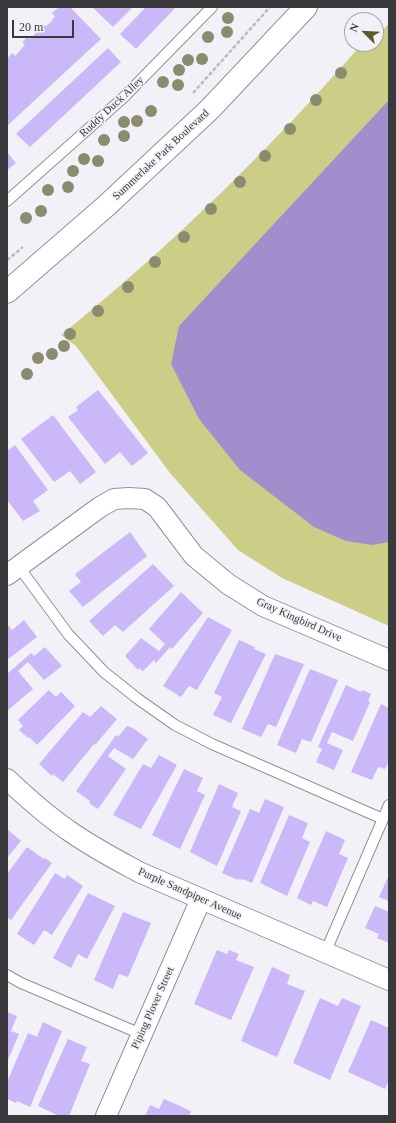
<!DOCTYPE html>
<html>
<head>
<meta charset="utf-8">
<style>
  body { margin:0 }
  #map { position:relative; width:396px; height:1123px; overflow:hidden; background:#f2f1f7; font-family:"Times New Roman",serif }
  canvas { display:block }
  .frame { position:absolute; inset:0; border:8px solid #3a3a3c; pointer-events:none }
  .north { position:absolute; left:344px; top:12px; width:40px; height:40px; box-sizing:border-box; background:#f2f1f7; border:1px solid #a8a8ac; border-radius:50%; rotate:294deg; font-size:11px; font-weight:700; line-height:16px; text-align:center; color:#3a3a3c }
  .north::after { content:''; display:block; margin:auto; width:14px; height:18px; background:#5b5b28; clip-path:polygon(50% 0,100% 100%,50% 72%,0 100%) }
  .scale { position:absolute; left:12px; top:20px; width:62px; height:18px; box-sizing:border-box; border:2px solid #3a3a3c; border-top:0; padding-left:5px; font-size:12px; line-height:14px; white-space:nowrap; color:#3a3a3c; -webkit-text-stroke:3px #f2f1f7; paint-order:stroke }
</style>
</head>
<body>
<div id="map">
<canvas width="396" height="1123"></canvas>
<div class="frame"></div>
<div class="north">N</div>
<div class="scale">20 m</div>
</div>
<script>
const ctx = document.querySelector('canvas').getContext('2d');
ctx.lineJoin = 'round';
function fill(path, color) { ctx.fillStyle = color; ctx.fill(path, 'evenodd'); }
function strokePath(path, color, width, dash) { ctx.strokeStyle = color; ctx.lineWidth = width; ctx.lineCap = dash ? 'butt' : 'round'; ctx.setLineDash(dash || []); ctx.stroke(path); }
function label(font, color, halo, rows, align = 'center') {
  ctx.font = font + ' "Times New Roman",serif'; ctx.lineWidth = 3; ctx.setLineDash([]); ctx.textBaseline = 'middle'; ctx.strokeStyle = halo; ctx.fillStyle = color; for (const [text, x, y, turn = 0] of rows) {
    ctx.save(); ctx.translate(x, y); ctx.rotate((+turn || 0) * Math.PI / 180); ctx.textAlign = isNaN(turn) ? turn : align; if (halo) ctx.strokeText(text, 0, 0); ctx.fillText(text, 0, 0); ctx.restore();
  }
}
fill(new Path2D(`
  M 389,23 L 389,626 L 282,578 L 238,550 L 170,473 L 76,346 L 61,335 C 170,247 270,149 362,44 L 376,44 L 376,29 L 378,26 L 383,30 Z`), '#cccd87');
fill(new Path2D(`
  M 389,100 L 389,542 L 372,545 L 346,541 L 314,527 L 240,470 L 199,419 L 171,364 L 179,326 Z`), '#a18fcd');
fill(new Path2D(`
  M 59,7 L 70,7 L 101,39 L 8,125 L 7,124 L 7,59 L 12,53 L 15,56 L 22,48 L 25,45 L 22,42 L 28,37 L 30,39 L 44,25 L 46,26 L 53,20 L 52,19 L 55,17 L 52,13 Z
  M 92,7 L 133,7 L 113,27 Z
  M 146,7 L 176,7 L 136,49 L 120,34 Z
  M 108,48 L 121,62 L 30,147 L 16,134 Z
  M 7,152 L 16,163 L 7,170 Z
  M 98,390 L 148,453 L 132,466 L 120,452 L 105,464 L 68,417 L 78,410 L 76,407 Z
  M 53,415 L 96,472 L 80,484 L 70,471 L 54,482 L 21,439 Z
  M 15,445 L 48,490 L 33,501 L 40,511 L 23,521 L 7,500 L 7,451 Z
  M 130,532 L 147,556 L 83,607 L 69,591 L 81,582 L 75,574 Z
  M 153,564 L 174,586 L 123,632 L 115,625 L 103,636 L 89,621 Z
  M 181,592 L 203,613 L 172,649 L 170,647 L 156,663 L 154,660 L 143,671 L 139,668 L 138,670 L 125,656 L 141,638 L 159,651 L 165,644 L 149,629 Z
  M 208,617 L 232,630 L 197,690 L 189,686 L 181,697 L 163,686 Z
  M 24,620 L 37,637 L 7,660 L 7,624 L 12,630 Z
  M 239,640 L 255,647 L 254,649 L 266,654 L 231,723 L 213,715 L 222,697 L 214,693 Z
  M 45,647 L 62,666 L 44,680 L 28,662 L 18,671 L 33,689 L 7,711 L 7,674 L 31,653 L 34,656 Z
  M 275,654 L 304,664 L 276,727 L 268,724 L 261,737 L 242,729 Z
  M 310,669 L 338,680 L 311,742 L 302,739 L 296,753 L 277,745 Z
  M 346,685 L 361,692 L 362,690 L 371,694 L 368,701 L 370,702 L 353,741 L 332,732 L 327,743 L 343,750 L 334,770 L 316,762 L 322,749 L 318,747 Z
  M 49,690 L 56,697 L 61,692 L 75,706 L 37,745 L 29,737 L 28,738 L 19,730 L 23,726 L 18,720 Z
  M 381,704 L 389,708 L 389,761 L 385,769 L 378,767 L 372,780 L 351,772 Z
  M 101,706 L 117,719 L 95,745 L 94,744 L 63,782 L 53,774 L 52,776 L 39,764 L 83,712 L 90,717 Z
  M 127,726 L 133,728 L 148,739 L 133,759 L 114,748 L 108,756 L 126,769 L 98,809 L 89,803 L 90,801 L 76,791 L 116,735 L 118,737 Z
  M 159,755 L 177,765 L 141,829 L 113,815 L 143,764 L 151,768 Z
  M 184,769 L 203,778 L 197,791 L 205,795 L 180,849 L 152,835 Z
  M 219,784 L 238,793 L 232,807 L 241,811 L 217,866 L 190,852 Z
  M 265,799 L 284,807 L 252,883 L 243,879 L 242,880 L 239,879 L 238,880 L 222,873 L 250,809 L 259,813 Z
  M 289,815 L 308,823 L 302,838 L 310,842 L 287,896 L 260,883 Z
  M 7,829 L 21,841 L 7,858 Z
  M 326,831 L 345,840 L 339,854 L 348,858 L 327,907 L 313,901 L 311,905 L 297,898 Z
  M 27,847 L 44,859 L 45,858 L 52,863 L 11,920 L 7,917 L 7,874 Z
  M 55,873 L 65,879 L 67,875 L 83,886 L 52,935 L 44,930 L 34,945 L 17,934 Z
  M 389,875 L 389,901 L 379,897 Z
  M 88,893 L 115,906 L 87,959 L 78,954 L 71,968 L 53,958 Z
  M 375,906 L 389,912 L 389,943 L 377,938 L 379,934 L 365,928 Z
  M 123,912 L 151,923 L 128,977 L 119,974 L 113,989 L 94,980 Z
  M 217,950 L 227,954 L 229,950 L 239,954 L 236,960 L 254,967 L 231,1020 L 194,1004 Z
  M 272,967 L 290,975 L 287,984 L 305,991 L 277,1057 L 241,1041 Z
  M 320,998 L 338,1006 L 342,998 L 361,1006 L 330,1080 L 293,1063 Z
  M 7,1012 L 17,1016 L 11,1031 L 19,1034 L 7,1062 Z
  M 371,1020 L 389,1028 L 389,1080 L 385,1089 L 348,1072 Z
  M 43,1022 L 62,1031 L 30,1107 L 17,1101 L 16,1103 L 7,1099 L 7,1082 L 28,1033 L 37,1037 Z
  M 68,1039 L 87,1047 L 81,1061 L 90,1064 L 69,1116 L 59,1116 L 38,1106 Z
  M 164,1099 L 191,1111 L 189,1116 L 145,1116 L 150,1105 L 159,1109 Z`), '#cab8f9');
const lane = new Path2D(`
  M 7,201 L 123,98 L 212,7
  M 19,567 L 68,634 L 104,672 L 138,699 L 175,725 L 212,744 L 383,819
  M 325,953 L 389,805
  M 7,975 L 21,983 L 141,1034`);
const street = new Path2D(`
  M 7,575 L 100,507 L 114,499 L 129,498 L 145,499 L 157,507 L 194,556 L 228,584 L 263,606 L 389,660
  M 7,779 C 26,797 46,815 68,830 C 90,846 115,859 139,872 L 389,980
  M 106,1116 L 201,899`);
const secondary = new Path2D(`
  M 7,292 L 105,207 L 210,109 L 306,7`);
strokePath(lane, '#939197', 12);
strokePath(street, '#939197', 22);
strokePath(secondary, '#939197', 24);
strokePath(new Path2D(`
  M 193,93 L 270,7
  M 7,260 L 23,247`), '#b9b9be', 2.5, [4, 2]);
strokePath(lane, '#fff', 10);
strokePath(street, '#fff', 20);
strokePath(secondary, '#fff', 22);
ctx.fillStyle = '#8c8b6f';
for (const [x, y] of [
  [228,18],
  [227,32],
  [208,37],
  [202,59],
  [188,60],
  [179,70],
  [341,73],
  [163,82],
  [178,85],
  [316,100],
  [151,111],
  [137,121],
  [124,122],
  [290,129],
  [124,136],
  [104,140],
  [265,156],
  [84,159],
  [98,161],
  [73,171],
  [240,182],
  [68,187],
  [48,190],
  [211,209],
  [41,211],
  [26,218],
  [184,237],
  [155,262],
  [128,287],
  [98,311],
  [70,334],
  [64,346],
  [52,354],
  [38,358],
  [27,374]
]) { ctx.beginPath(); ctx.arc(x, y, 6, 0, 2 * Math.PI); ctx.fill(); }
label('11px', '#3a3a3c', '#f2f1f7', [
  ["Ruddy Duck Alley",112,107,-43],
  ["Summerlake Park Boulevard",161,155,-43],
  ["Gray Kingbird Drive",299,620,24],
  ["Purple Sandpiper Avenue",190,894,24],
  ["Piping Plover Street",153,1008,-66]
]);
</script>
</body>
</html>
